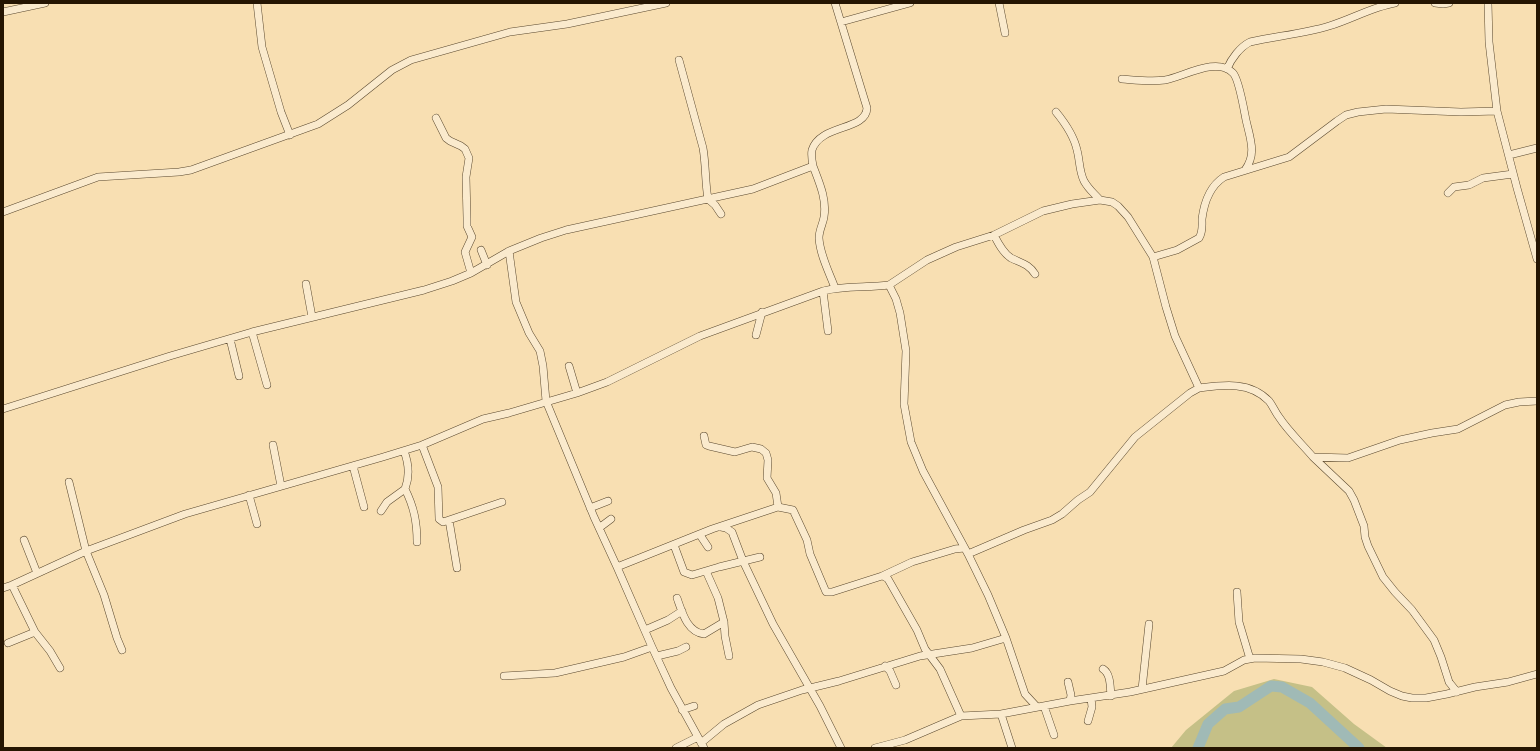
<!DOCTYPE html>
<html>
<head>
<meta charset="utf-8">
<style>
  body { margin:0 }
  #map { position:relative; width:1540px; height:751px; overflow:hidden; background:#f8dfb2; font-family:"Libre Caslon Text",serif }
  canvas { display:block }
  .frame { position:absolute; inset:0; border:4px solid #251502; pointer-events:none }
</style>
</head>
<body>
<div id="map">
<canvas width="1540" height="751"></canvas>
<div class="frame"></div>
</div>
<script>
const ctx = document.querySelector('canvas').getContext('2d');
ctx.lineJoin = 'round';
function fill(path, color) { ctx.fillStyle = color; ctx.fill(path, 'evenodd'); }
function strokePath(path, color, width, dash) { ctx.strokeStyle = color; ctx.lineWidth = width; ctx.lineCap = dash ? 'butt' : 'round'; ctx.setLineDash(dash || []); ctx.stroke(path); }
fill(new Path2D(`
  M 1274,679 L 1312,687 L 1354,724 L 1387,748 L 1171,748 L 1186,730 L 1234,691 Z`), '#c5c087');
strokePath(new Path2D(`
  M 1198,748 L 1208,724 L 1225,709 L 1239,707 L 1271,686 L 1282,687 L 1310,703 L 1359,748`), '#a0bab6', 11);
const street = new Path2D(`
  M 257,3 L 262,47 L 281,112 L 290,135
  M 999,3 L 1005,33
  M 1435,3 L 1443,4 L 1449,3
  M 1488,3 L 1489,42 L 1497,111 L 1517,188 L 1537,259
  M 3,12 L 45,3
  M 841,22 L 910,3
  M 679,60 L 703,148 C 706,165 705,182 708,199 L 715,205 L 721,214
  M 1227,69 C 1231,59 1240,47 1250,42 C 1276,36 1303,34 1329,26 C 1352,19 1372,7 1395,3
  M 1122,79 C 1136,80 1151,82 1165,80 C 1183,77 1217,56 1233,73 C 1239,79 1244,110 1246,120 C 1250,138 1257,154 1245,170
  M 1056,112 C 1065,123 1074,136 1077,150 C 1080,161 1079,171 1084,181 C 1089,190 1094,193 1100,200
  M 436,118 L 446,138 L 450,141 L 461,146 L 465,149 L 469,158 L 466,177 L 467,218 L 467,226 L 472,237 L 465,252 L 471,273
  M 1509,155 L 1537,148
  M 813,166 C 819,182 827,199 824,217 C 823,224 819,230 819,238 C 820,255 829,272 835,288
  M 1448,193 L 1454,187 L 1469,185 L 1483,178 L 1513,174
  M 3,212 L 98,177 L 179,172 L 191,170 L 318,124 L 348,105 L 392,70 L 411,60 L 510,32 L 567,24 L 666,3
  M 994,235 C 998,243 1003,253 1011,258 C 1021,263 1029,264 1035,274
  M 481,250 L 487,265
  M 509,251 L 516,302 L 529,333 L 540,351 L 543,366 L 546,401 L 594,517 L 617,567 L 652,647 L 671,688 L 704,748
  M 1153,257 L 1177,250 L 1199,238 C 1203,232 1202,226 1202,219 C 1204,203 1210,186 1224,177 L 1289,157 L 1337,121 L 1346,115 L 1358,112 L 1386,109 L 1461,112 L 1497,111
  M 306,284 L 312,317
  M 889,285 L 927,260 L 956,247 L 994,235 L 1043,211 L 1072,204 L 1100,200 L 1112,202 L 1118,206 L 1128,217 L 1153,257 L 1166,307 L 1175,336 L 1199,388 C 1223,385 1250,381 1269,401 C 1273,406 1275,412 1279,417 C 1288,431 1302,444 1313,457 L 1348,458 L 1400,440 L 1432,433 L 1458,429 L 1505,405 L 1519,402 L 1537,401
  M 823,291 L 828,331
  M 252,332 L 267,385
  M 756,335 L 762,312
  M 230,339 L 239,376
  M 569,366 L 577,393
  M 3,409 L 170,356 L 252,332 L 424,290 L 452,281 L 471,273 L 509,251 L 541,238 L 566,230 L 753,189 L 813,166 C 812,161 811,155 812,150 C 820,124 866,131 867,108 L 835,3
  M 704,436 L 706,445 L 709,446 L 735,452 L 752,447 L 761,449 L 766,453 L 768,460 L 767,478 L 776,493 L 778,507 L 793,510 L 807,540 L 810,554 L 826,592 L 832,592 L 882,576 L 885,577 L 888,579 L 917,630 L 925,649 L 940,669 L 961,716
  M 273,445 L 281,486
  M 422,445 L 438,487 L 439,519 L 443,522 L 449,520 L 502,502
  M 404,451 C 409,464 410,476 405,489
  M 1313,457 L 1349,491 L 1354,500 L 1364,526 L 1365,537 L 1368,546 L 1383,577 L 1395,592 L 1412,610 L 1434,640 L 1441,657 L 1449,682 L 1457,692
  M 353,466 L 364,507
  M 69,482 L 86,551 L 104,595 L 117,638 L 122,650
  M 249,495 L 257,524
  M 590,508 L 608,501
  M 381,511 L 387,502 L 405,489 C 414,507 417,522 417,542
  M 449,520 L 457,568
  M 721,527 L 726,528 L 732,532 L 743,561 L 773,624 L 820,706 L 841,748
  M 599,528 L 611,519
  M 700,535 L 708,547
  M 24,540 L 37,573
  M 674,545 L 684,572 L 692,575 L 719,567 L 760,557
  M 968,554 L 1024,530 L 1052,520 L 1062,514 L 1078,500 L 1090,492 L 1135,437 L 1190,393 L 1199,388
  M 617,567 L 712,529 L 778,507
  M 706,571 L 718,598 L 724,622 L 725,636 L 729,656
  M 882,576 L 912,562 L 955,549 L 964,548
  M 12,585 L 35,632 L 50,651 L 60,668
  M 3,588 L 12,585 L 86,551 L 185,514 L 383,457 L 422,445 L 483,419 L 509,413 L 577,393 L 607,382 L 700,336 L 823,291 C 845,285 867,288 889,285 L 896,299 L 900,313 L 906,351 L 904,404 L 911,442 L 923,471 L 968,554 L 988,595 L 1006,638 L 1025,694 L 1037,707
  M 1237,592 L 1239,622 L 1250,659
  M 677,598 C 682,612 687,632 704,634 L 724,622
  M 645,630 L 668,620 L 682,611
  M 8,643 L 35,632
  M 657,656 L 678,651 L 686,647
  M 885,666 L 890,671 L 896,685
  M 1103,669 C 1111,674 1110,687 1111,696
  M 504,676 L 555,673 L 624,657 L 652,647
  M 1068,682 L 1071,695 L 1070,701
  M 1142,689 L 1149,624
  M 1044,706 L 1054,735
  M 682,710 L 694,706
  M 1001,714 L 1012,748
  M 1088,721 L 1092,707 L 1091,698
  M 701,743 L 724,724 L 758,705 L 802,690 L 839,681 L 920,656 L 972,648 L 1006,638
  M 676,748 L 698,737
  M 875,748 L 905,740 L 961,716 L 1001,714 L 1070,701 L 1130,692 L 1224,671 L 1244,660 L 1255,658 L 1301,659 L 1323,662 L 1345,668 L 1371,680 L 1390,691 L 1402,696 L 1412,698 L 1426,698 L 1447,694 L 1475,687 L 1508,682 L 1537,674`);
strokePath(street, '#5a482e', 8);
strokePath(street, '#faeacd', 7);
</script>
</body>
</html>
